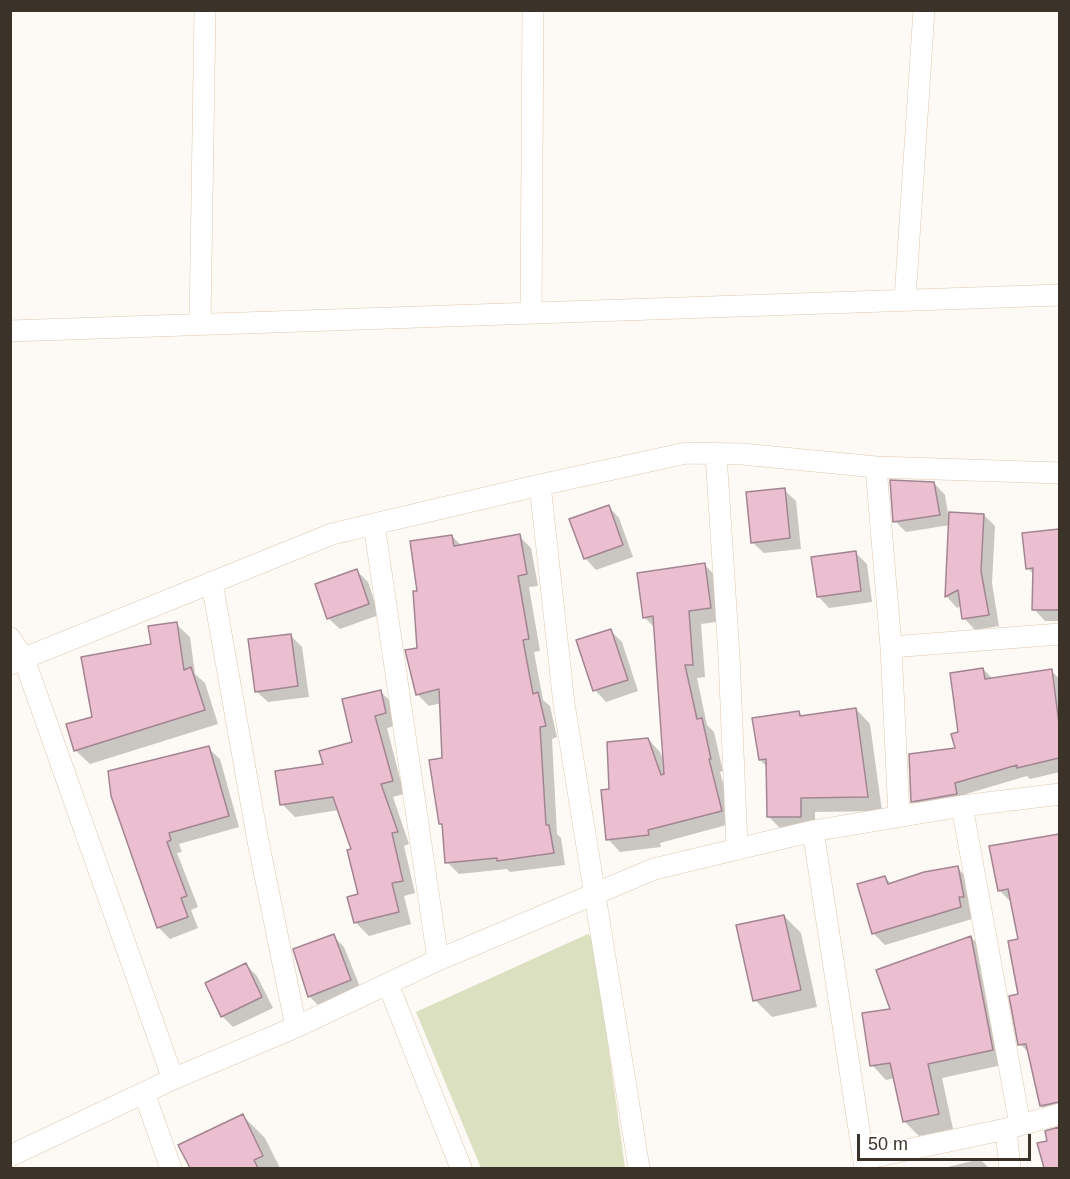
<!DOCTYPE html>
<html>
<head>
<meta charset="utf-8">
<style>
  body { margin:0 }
  #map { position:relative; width:1070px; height:1179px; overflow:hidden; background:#fdf9f4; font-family:Arial,sans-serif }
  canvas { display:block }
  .frame { position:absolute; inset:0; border:12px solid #3b332a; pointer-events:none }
  .scale { position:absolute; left:857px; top:1134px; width:174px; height:27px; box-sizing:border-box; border:3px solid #3b332a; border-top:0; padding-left:8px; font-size:18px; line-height:21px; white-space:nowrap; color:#3b332a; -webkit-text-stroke:4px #fff; paint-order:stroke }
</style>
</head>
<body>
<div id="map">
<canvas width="1070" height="1179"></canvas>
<div class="frame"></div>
<div class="scale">50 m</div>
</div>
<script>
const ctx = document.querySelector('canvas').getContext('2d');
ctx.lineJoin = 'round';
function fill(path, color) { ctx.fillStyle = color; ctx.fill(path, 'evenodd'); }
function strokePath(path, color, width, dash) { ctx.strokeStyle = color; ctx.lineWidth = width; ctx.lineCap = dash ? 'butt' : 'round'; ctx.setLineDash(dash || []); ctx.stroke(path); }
fill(new Path2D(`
  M 588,934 L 594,941 L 625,1168 L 481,1168 L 416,1012 Z`), '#dbe0c1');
fill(new Path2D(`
  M 934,483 L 945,495 L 948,513 L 984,515 L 995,526 L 992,583 L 999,626 L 975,630 L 964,618 L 962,605 L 957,608 L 947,597 L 950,525 L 906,532 L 895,521 Z
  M 784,490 L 796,501 L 801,549 L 764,553 L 752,542 Z
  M 608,506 L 619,518 L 633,557 L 596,570 L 585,558 Z
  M 1059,531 L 1060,621 L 1045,621 L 1034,609 L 1034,575 L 1028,568 Z
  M 452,536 L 462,546 L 519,536 L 531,548 L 538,586 L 529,587 L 540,651 L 534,652 L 543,700 L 550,706 L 557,737 L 552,739 L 557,834 L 561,838 L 565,865 L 510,872 L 507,869 L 459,874 L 447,862 L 444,826 L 441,823 L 444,759 L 441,703 L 429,706 L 417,694 L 418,592 Z
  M 855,552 L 867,564 L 872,602 L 829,608 L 818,596 Z
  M 705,565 L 717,578 L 723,621 L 701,624 L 705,677 L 697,678 L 707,725 L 714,732 L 723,771 L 720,772 L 734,823 L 660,843 L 661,847 L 620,852 L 608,839 L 610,791 L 648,739 L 660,752 L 664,762 L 655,628 L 644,617 Z
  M 357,571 L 368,582 L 379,615 L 340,629 L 328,618 Z
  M 176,624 L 190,637 L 195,674 L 205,683 L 218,724 L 90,764 L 76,751 L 68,725 L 94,718 L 152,645 Z
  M 610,630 L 622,642 L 638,691 L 606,702 L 595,690 L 578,641 Z
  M 291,636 L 302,647 L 309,697 L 268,702 L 256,691 Z
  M 983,669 L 993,679 L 1051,671 L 1060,679 L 1060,772 L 1030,779 L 1027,776 L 966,794 L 967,805 L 924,812 L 913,801 L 956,749 Z
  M 380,691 L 393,704 L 398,725 L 387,728 L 404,794 L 393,797 L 409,844 L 404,846 L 415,893 L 404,896 L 411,924 L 369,936 L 356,923 L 349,898 L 359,895 L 353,850 L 339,810 L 295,817 L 282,804 L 325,765 L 354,743 Z
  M 856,709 L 870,724 L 882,811 L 815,812 L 815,830 L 783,831 L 768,816 L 768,768 L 760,760 L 798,712 L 803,717 Z
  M 208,748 L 220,759 L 239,827 L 179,844 L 182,852 L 177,853 L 198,907 L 191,910 L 198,928 L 170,939 L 158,927 L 109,772 Z
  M 1058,832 L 1060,832 L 1060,1119 L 1055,1120 L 1041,1106 L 1030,1054 L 1020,1044 L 1020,940 L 1013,904 L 999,890 L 990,847 L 1059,836 Z
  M 957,868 L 969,879 L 974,908 L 970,908 L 972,919 L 885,945 L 874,934 L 859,885 L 885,877 L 891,884 Z
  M 784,916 L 801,933 L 817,1007 L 772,1017 L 755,1000 Z
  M 333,936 L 344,947 L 362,992 L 320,1007 L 309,996 Z
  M 971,937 L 985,952 L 1007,1064 L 942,1078 L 953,1129 L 919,1136 L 905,1122 L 895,1078 L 886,1080 L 872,1065 Z
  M 246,965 L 257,976 L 273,1008 L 233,1027 L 222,1016 Z
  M 243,1116 L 265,1138 L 280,1168 L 191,1168 L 180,1146 Z
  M 1060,1129 L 1060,1168 L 1046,1168 L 1039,1144 L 1049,1142 L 1047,1132 Z
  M 980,1159 L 989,1168 L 944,1168 Z`), '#0003');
const building = new Path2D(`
  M 890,480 L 934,482 L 940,515 L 893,522 Z
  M 785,488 L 790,538 L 751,543 L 746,492 Z
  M 609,505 L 623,545 L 584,559 L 569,519 Z
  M 949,512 L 984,514 L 981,571 L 989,615 L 962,619 L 958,590 L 945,597 Z
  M 1059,529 L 1059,610 L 1032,610 L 1033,568 L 1026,569 L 1022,533 Z
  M 520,534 L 527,574 L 518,576 L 529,639 L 523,640 L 533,694 L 538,692 L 546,726 L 540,727 L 546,825 L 549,825 L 554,853 L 497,861 L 497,858 L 445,863 L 442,824 L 439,824 L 429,760 L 442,758 L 439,689 L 416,695 L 405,650 L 417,648 L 413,591 L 417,591 L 410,541 L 452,535 L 454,546 Z
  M 856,551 L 861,591 L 817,597 L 811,557 Z
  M 705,563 L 711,608 L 689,611 L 693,665 L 685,665 L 697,719 L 702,718 L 711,759 L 709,759 L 722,811 L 648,830 L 649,835 L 606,840 L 601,790 L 609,789 L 607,742 L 648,738 L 661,775 L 664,774 L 653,616 L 643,618 L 637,573 Z
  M 357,569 L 369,604 L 327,619 L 315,584 Z
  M 177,622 L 184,670 L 191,667 L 205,710 L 74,751 L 66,724 L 92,717 L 81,657 L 151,644 L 148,626 Z
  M 611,629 L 628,680 L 593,691 L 576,640 Z
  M 291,634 L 298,686 L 255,692 L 248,639 Z
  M 983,668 L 985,679 L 1052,669 L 1059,724 L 1059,758 L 1017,768 L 1017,765 L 955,783 L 957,794 L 911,802 L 909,754 L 955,748 L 951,734 L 958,732 L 950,673 Z
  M 381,690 L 386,713 L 375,716 L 393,781 L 381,784 L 398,832 L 392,833 L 403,881 L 392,883 L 399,912 L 354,923 L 347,897 L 358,894 L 347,850 L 351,849 L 333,797 L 280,805 L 275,771 L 323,764 L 319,751 L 352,742 L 342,699 Z
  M 856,708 L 868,797 L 801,798 L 801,817 L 767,817 L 766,759 L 759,760 L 752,718 L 799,711 L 800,716 Z
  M 209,746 L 229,816 L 169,833 L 171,840 L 167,842 L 187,896 L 181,898 L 188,917 L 157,928 L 111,796 L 108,771 Z
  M 1059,834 L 1059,1102 L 1040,1106 L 1026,1044 L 1018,1045 L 1009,996 L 1018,994 L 1008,941 L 1018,939 L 1008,889 L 998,891 L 989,846 Z
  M 958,866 L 964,897 L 959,897 L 961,907 L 872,934 L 857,884 L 885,876 L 888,884 L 924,872 Z
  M 784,915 L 801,990 L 753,1001 L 736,925 Z
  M 334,934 L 351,980 L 308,997 L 293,949 Z
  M 971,936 L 993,1050 L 928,1064 L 939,1114 L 903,1122 L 890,1063 L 870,1066 L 862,1013 L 890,1009 L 876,970 Z
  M 246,963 L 262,997 L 221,1017 L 205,983 Z
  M 243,1114 L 263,1156 L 254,1160 L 258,1168 L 190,1168 L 178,1145 Z
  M 1059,1127 L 1059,1168 L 1044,1168 L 1037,1143 L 1047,1141 L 1045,1131 Z`);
fill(building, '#ebbfd0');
strokePath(building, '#a38591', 1.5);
const minor = new Path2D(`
  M 905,299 L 924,10
  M 531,312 L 533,10
  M 200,324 L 205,10
  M 10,331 L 1060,295
  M 716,454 L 729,656 L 737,847
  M 876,467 L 1060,473
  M 540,485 L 564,704 L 639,1168
  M 374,524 L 438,960
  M 212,583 L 258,841 L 296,1027
  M 10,638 L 24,659 L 173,1079
  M 891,647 L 1060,634
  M 10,664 L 332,534 L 540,485 L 686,453 L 742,454 L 876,467 L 891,647 L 899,816
  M 962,806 L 1020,1125
  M 813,831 L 865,1168
  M 388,984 L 461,1168
  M 144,1093 L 171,1168
  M 1006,1129 L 1010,1168
  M 10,1156 L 173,1079 L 296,1027 L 438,960 L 654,869 L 813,831 L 962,806 L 1060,794
  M 864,1159 L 1006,1129 L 1060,1114`);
strokePath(minor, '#ddc9b1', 22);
strokePath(minor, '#fff', 21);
</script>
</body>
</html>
